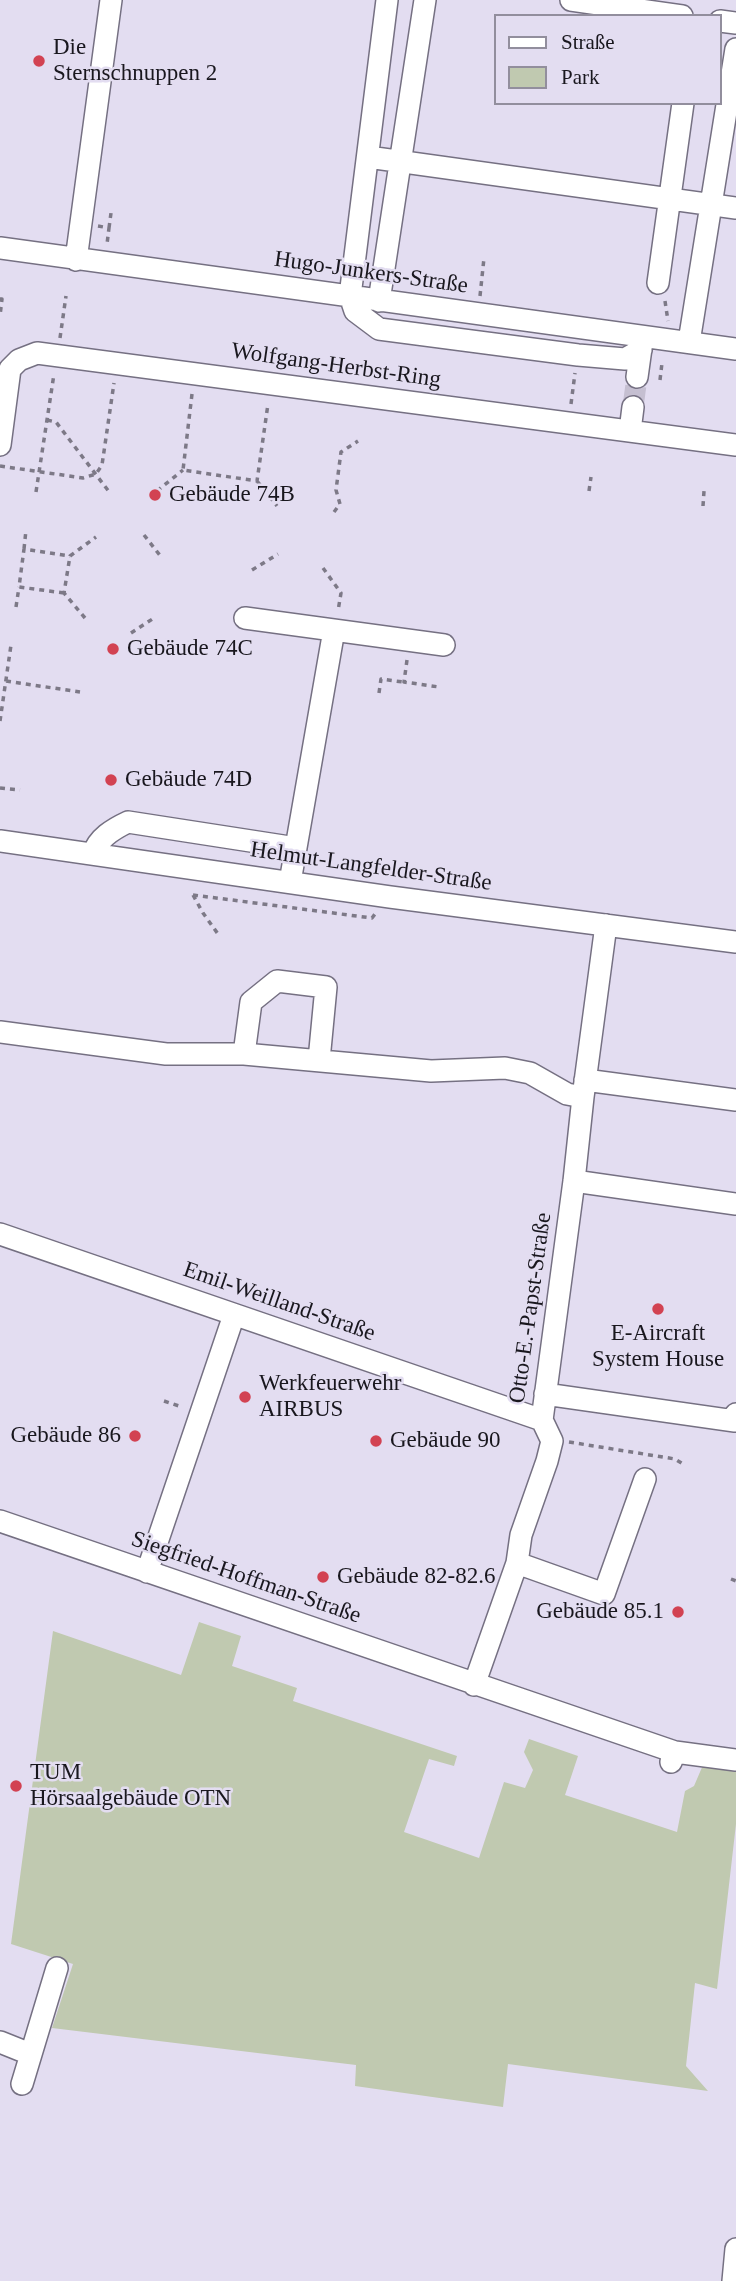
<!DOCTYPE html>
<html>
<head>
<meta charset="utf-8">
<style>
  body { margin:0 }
  #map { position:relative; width:736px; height:2281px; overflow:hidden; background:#e3ddf1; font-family:"Times New Roman",serif }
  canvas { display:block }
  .legend { position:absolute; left:494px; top:14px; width:228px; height:91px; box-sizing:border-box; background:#e3ddf1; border:2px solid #928e9d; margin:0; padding:9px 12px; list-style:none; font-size:21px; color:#19171e }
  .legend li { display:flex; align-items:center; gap:14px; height:35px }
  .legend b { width:35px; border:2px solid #928e9d }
</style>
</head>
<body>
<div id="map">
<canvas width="736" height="2281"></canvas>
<ul class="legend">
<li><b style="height:9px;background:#fff"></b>Straße</li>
<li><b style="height:19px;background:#c0c9b0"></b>Park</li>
</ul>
</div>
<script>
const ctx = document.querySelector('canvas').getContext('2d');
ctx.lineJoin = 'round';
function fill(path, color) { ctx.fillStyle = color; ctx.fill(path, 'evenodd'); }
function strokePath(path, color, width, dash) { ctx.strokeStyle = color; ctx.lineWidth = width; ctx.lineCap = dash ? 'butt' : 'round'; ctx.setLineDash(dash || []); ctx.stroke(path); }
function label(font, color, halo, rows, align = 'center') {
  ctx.font = font + ' "Times New Roman",serif'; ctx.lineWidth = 5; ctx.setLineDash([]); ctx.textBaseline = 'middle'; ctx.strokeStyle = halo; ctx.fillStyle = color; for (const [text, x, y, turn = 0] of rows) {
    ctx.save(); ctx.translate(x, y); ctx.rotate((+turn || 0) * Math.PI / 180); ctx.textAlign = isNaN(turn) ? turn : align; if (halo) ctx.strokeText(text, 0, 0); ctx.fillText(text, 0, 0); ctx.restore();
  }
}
fill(new Path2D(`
  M 199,1622 L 241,1636 L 232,1666 L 297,1688 L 293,1701 L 457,1756 L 454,1766 L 429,1759 L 404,1832 L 479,1858 L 504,1782 L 525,1788 L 533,1770 L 524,1752 L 529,1739 L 578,1756 L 565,1795 L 677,1832 L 685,1791 L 694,1786 L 706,1758 L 736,1763 L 736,1824 L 717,1989 L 695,1983 L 686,2066 L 708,2091 L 508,2064 L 503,2107 L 355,2086 L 356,2065 L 52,2028 L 73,1964 L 11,1944 L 53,1631 L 181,1675 Z`), '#c0c9b0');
strokePath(new Path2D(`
  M 633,407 L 637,377`), '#c5bfd1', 21, [21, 10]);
const minor = new Path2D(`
  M 387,0 L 350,296 L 355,311 L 379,329 L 578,355 L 625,359 L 641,350
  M 571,0 L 682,16
  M 720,21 L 736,23
  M 368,157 L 736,208
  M 0,248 L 736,349
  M 76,260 L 111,0
  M 658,283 L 683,103
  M 379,301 L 425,0
  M 689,342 L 736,49
  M 637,377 L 642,341
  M 630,431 L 633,407
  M 0,445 L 10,369 L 19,360 L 37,353 L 736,445
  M 245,618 L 444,645
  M 0,841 L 390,897 L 736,942
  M 93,854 C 98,838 113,829 128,822 L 296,848
  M 290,882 L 334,630
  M 0,1032 L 166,1054 L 244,1054 L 431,1071 L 505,1068 L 530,1073 L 567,1094 L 583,1097
  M 244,1054 L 251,1002 L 277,981 L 326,987 L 319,1060
  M 585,1080 L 736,1100
  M 574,1181 L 736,1204
  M 0,1234 L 542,1420
  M 545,1394 L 735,1421 L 736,1414
  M 0,1521 L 675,1752 L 671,1762
  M 517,1563 L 604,1594 L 645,1479
  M 147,1572 L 234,1315
  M 474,1685 L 517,1563 L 521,1535 L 547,1461 L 552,1441 L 542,1420 L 574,1181 L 583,1097 L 606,925
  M 675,1752 L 736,1760
  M 0,2042 L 30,2054
  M 22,2084 L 57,1968
  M 733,2281 L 736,2249`);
strokePath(minor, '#757082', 24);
strokePath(new Path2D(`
  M 98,226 L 109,228 L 107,244
  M 109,228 L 111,213
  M 480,296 L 484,258
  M 0,299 L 2,299 L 0,316
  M 665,301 L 668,321
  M 60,338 L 66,296
  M 660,380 L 662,363
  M 192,394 L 183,470 L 257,481 L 268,404
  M 571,404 L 575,373
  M 47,420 L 56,422 L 110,493
  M 0,466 L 83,478 L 96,474 L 102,465 L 114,383
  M 257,481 L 277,506
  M 157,491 L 183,470
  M 589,491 L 591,477
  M 36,492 L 54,374
  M 703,506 L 704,491
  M 334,512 L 340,504 L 336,490 L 341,452 L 358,441
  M 144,535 L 162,558
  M 24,549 L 26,530
  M 323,568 L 341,593 L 338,611
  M 252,570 L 278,554
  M 64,593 L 19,587 L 24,549 L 70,556
  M 16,607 L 19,587
  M 85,618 L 64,593 L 70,556 L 96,537
  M 131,633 L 154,618
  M 407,660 L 404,682 L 439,687
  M 6,681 L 80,692
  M 379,693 L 381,679 L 403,682
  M 0,721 L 11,645
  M 0,788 L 20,790
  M 193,895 L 372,918 L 375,914
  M 193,895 L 203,913 L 218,934
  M 164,1401 L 182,1407
  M 569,1442 L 675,1459 L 683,1464
  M 731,1579 L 736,1581`), '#7d7987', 3.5, [5, 5]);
strokePath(minor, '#fff', 21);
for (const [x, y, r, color] of [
  [39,61,7,"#d24252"],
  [155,495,7,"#d24252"],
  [113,649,7,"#d24252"],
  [111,780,7,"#d24252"],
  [658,1309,7,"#d24252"],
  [245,1397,7,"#d24252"],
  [135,1436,7,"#d24252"],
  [376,1441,7,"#d24252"],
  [323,1577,7,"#d24252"],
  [678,1612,7,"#d24252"],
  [16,1786,7,"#d24252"]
]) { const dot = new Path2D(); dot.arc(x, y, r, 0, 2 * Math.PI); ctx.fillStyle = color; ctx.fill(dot); strokePath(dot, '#e3ddf1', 2.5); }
label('23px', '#19171e', '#e3ddf1', [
  ["Die",53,48],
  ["Sternschnuppen 2",53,74],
  ["Gebäude 74B",169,495],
  ["Gebäude 74C",127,649],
  ["Gebäude 74D",125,780],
  ["E-Aircraft",658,1334,"center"],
  ["System House",658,1360,"center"],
  ["Werkfeuerwehr",259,1384],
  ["AIRBUS",259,1410],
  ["Gebäude 86",121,1436,"right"],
  ["Gebäude 90",390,1441],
  ["Gebäude 82-82.6",337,1577],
  ["Gebäude 85.1",664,1612,"right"],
  ["TUM",30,1773],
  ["Hörsaalgebäude OTN",30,1799]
], 'left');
label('23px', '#19171e', '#e3ddf1', [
  ["Hugo-Junkers-Straße",371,273,8],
  ["Wolfgang-Herbst-Ring",336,366,8],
  ["Helmut-Langfelder-Straße",371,867,8],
  ["Emil-Weilland-Straße",279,1302,19],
  ["Otto-E.-Papst-Straße",531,1308,-82],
  ["Siegfried-Hoffman-Straße",246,1578,19]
]);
</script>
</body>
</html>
